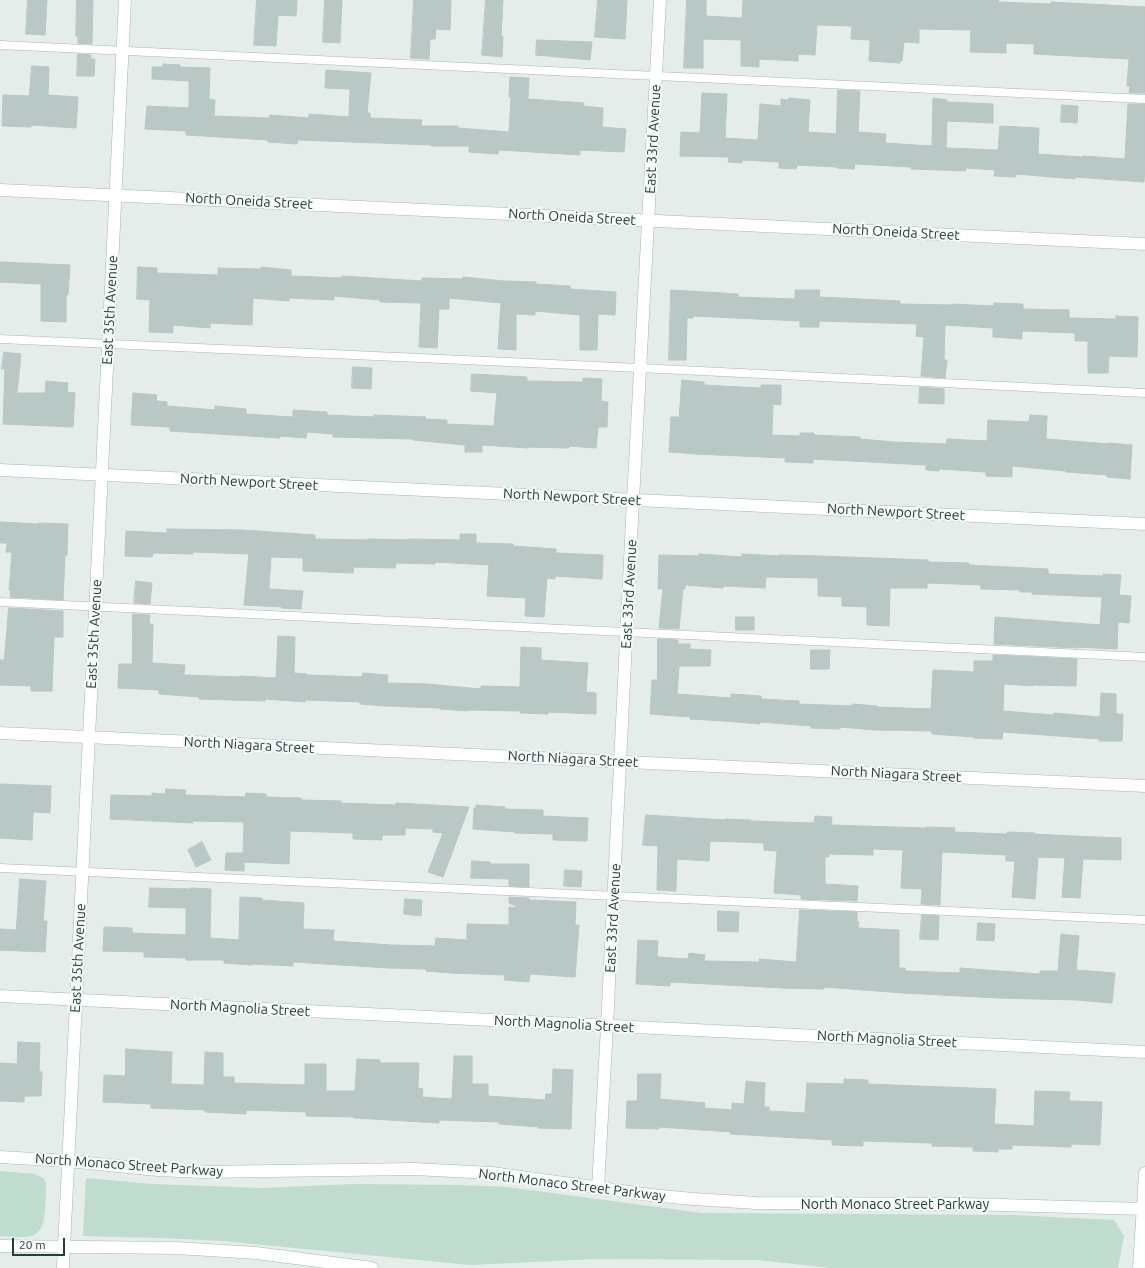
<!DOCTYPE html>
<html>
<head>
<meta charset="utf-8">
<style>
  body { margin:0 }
  #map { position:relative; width:1145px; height:1268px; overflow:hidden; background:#e5edeb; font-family:Ubuntu,sans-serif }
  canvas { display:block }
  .scale { position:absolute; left:12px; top:1238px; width:53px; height:18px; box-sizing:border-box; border:2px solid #253e3d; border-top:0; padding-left:5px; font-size:12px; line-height:14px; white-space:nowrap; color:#253e3d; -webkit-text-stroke:3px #f5faf8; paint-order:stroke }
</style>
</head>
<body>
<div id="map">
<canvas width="1145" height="1268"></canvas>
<div class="scale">20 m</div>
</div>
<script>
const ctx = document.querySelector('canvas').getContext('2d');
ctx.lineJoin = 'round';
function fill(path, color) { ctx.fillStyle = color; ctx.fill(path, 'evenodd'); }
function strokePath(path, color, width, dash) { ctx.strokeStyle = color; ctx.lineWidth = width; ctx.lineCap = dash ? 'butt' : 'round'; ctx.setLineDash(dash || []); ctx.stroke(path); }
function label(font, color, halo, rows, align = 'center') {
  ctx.font = font + ' Ubuntu,sans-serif'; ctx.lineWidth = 4; ctx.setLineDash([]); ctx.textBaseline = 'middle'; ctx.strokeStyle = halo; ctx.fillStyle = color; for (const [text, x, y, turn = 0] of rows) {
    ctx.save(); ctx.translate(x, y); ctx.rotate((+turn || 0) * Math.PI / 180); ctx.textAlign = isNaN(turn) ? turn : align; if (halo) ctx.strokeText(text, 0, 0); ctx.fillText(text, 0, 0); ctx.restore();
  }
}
fill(new Path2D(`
  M 0,1171 L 35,1174 L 43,1178 L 46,1183 C 45,1196 48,1230 34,1235 C 24,1239 10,1236 0,1236 Z
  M 86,1178 L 153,1184 L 262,1188 L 353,1184 L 459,1185 L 507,1187 L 702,1213 L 1012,1215 L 1114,1220 L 1124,1236 L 1118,1268 L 831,1268 L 757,1260 L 596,1259 L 470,1265 L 223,1241 L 160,1238 L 83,1236 Z`), '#bfdcce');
const building = new Path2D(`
  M 28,0 L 47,0 L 45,35 L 26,34 Z
  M 77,0 L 93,0 L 92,44 L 78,43 L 78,36 L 76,36 Z
  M 257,0 L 297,0 L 296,16 L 278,15 L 276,46 L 254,45 Z
  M 325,0 L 342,0 L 340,43 L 323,42 Z
  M 414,0 L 451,0 L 450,30 L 436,29 L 435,39 L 430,39 L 429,59 L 411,58 Z
  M 486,0 L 503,0 L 501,36 L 503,36 L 502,57 L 482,55 Z
  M 598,0 L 627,0 L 625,39 L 595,37 Z
  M 687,0 L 706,0 L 706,16 L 742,18 L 743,0 L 999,0 L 998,2 L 1051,4 L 1051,2 L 1145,7 L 1145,93 L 1129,93 L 1130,86 L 1127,86 L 1129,59 L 1034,54 L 1034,44 L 1006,43 L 1006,53 L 970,52 L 971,30 L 919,29 L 919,43 L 904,42 L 902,61 L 900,61 L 900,63 L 869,61 L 870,40 L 851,39 L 852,26 L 817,25 L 815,55 L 798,54 L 798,61 L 759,59 L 759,67 L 741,66 L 741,40 L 703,39 L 703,68 L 684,68 Z
  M 537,40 L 592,42 L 590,60 L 536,55 Z
  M 78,54 L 91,55 L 91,59 L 95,59 L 94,76 L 77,76 Z
  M 163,64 L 180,65 L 180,67 L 210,68 L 209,99 L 215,100 L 214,116 L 269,118 L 270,115 L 309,118 L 309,114 L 349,117 L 350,89 L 325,88 L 326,70 L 342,71 L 371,73 L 367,113 L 370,113 L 370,118 L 422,120 L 421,126 L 458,126 L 458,128 L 509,132 L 511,97 L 509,97 L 510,77 L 529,78 L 528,99 L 584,103 L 583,106 L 603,108 L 602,127 L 626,129 L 624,152 L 580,150 L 580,155 L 499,150 L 498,154 L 469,152 L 469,146 L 431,146 L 431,145 L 298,140 L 297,144 L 268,142 L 268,140 L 186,135 L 186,131 L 145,129 L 147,106 L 189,108 L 189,81 L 152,79 L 152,67 L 163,67 Z
  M 32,66 L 49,67 L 48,95 L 78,97 L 76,128 L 31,125 L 31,127 L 2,126 L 3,95 L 29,96 Z
  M 838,90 L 860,91 L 858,132 L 886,134 L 885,143 L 932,146 L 933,98 L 947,100 L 947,102 L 993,104 L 993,123 L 947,121 L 946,148 L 998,150 L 1000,126 L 1039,128 L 1038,154 L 1082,157 L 1083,156 L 1125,159 L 1128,104 L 1145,104 L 1145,160 L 1144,182 L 1075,177 L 1075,179 L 1016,174 L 1016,177 L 994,176 L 995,170 L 966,168 L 965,171 L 911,169 L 911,167 L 855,164 L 854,169 L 837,168 L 837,167 L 797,165 L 796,169 L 779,168 L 779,162 L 742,160 L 742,163 L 728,162 L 729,157 L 680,156 L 681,132 L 700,133 L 702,93 L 727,94 L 725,138 L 758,140 L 760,104 L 781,106 L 781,99 L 789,100 L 789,98 L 810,100 L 808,132 L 836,134 Z
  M 1062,105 L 1078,106 L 1077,123 L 1061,122 Z
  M 0,262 L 70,265 L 68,295 L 66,295 L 66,322 L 41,321 L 41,284 L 0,282 Z
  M 138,267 L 157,268 L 157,273 L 218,275 L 218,268 L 261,269 L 261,267 L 291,270 L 291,276 L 342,278 L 342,276 L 422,281 L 422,278 L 463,279 L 463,277 L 504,281 L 536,282 L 536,284 L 570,286 L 570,289 L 616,292 L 615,315 L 598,314 L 597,350 L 580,350 L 580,315 L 535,311 L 535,315 L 516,314 L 516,350 L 498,349 L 501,303 L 449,298 L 449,309 L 439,309 L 437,348 L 419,347 L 421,303 L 380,302 L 380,300 L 334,296 L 334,300 L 289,298 L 289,301 L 253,298 L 252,325 L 210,323 L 210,328 L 173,325 L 173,333 L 149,332 L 150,300 L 137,299 Z
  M 671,290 L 738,294 L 738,297 L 795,299 L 795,290 L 820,290 L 819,297 L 900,301 L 900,304 L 953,305 L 953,304 L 994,306 L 994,303 L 1023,304 L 1023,309 L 1069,310 L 1069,318 L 1116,319 L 1116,316 L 1138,317 L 1137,357 L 1109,356 L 1108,373 L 1088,373 L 1088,341 L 1075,341 L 1075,333 L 1022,331 L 1022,339 L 993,337 L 993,328 L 945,325 L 944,360 L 947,360 L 945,378 L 921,376 L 924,337 L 916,336 L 917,324 L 819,321 L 819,327 L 800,327 L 800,321 L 693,316 L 693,318 L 687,318 L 686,360 L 669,360 Z
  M 4,352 L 21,354 L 17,393 L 45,393 L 46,381 L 68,383 L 67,392 L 75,393 L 73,427 L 3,424 L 5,369 L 2,369 Z
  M 353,367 L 372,368 L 371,389 L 352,388 Z
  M 472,374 L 527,377 L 527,381 L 583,382 L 583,378 L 602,379 L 601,401 L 608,402 L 607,427 L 598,427 L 596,448 L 569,446 L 569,448 L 528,447 L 528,448 L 482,445 L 482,452 L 465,452 L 465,445 L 413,440 L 413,439 L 333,437 L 333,434 L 307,432 L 306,438 L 280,436 L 280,438 L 170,431 L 170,427 L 131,425 L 133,393 L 157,395 L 156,401 L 167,402 L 167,406 L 215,410 L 215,406 L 246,409 L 246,414 L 293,417 L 293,410 L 327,412 L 327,415 L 374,417 L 374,415 L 426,417 L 425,419 L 447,420 L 447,424 L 494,426 L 497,393 L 471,391 Z
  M 682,380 L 704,382 L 704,385 L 761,388 L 761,385 L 781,385 L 781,405 L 773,404 L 772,435 L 800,436 L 800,433 L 814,433 L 814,435 L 860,437 L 860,439 L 893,442 L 946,444 L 947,439 L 987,441 L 988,420 L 1029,422 L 1030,415 L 1047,416 L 1046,439 L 1109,444 L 1109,443 L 1132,445 L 1130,479 L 1107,477 L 1107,475 L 1066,472 L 1066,471 L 1012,466 L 1012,477 L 986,476 L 986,472 L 939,469 L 939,471 L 926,470 L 926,465 L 813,459 L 813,463 L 785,462 L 785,458 L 696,454 L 669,452 L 671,417 L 679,417 Z
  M 920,387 L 944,389 L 944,404 L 919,403 Z
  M 0,522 L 38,524 L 38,523 L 68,524 L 67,555 L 65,555 L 63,600 L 10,597 L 11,590 L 9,590 L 12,552 L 6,552 L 7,543 L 0,543 Z
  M 167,529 L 243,530 L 315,535 L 315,539 L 368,540 L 368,539 L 409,540 L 409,539 L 460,540 L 460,534 L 476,534 L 476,543 L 513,544 L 513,546 L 556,549 L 556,553 L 603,555 L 602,579 L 555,576 L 555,579 L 547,578 L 544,617 L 525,616 L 526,598 L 487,596 L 489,565 L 435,562 L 435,564 L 396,563 L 395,568 L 354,567 L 353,573 L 303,571 L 303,558 L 271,557 L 269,589 L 303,591 L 301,609 L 282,608 L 282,607 L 244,605 L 249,554 L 193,552 L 193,554 L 153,553 L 152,557 L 125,556 L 126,531 L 167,533 Z
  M 699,554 L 742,557 L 742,554 L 779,556 L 779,555 L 819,556 L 928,560 L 928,562 L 969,563 L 969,565 L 1048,569 L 1048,574 L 1103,576 L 1103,574 L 1121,575 L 1119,595 L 1131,596 L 1129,623 L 1118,622 L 1117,649 L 1077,647 L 1077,648 L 994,644 L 995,617 L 1100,625 L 1102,597 L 1032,594 L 1032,592 L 1020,592 L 1020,590 L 981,589 L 981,585 L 927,583 L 927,588 L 890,588 L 889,626 L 867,625 L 867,607 L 842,606 L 842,597 L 818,596 L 818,578 L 766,577 L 765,588 L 723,586 L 723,588 L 685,585 L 685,589 L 683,589 L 679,629 L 659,628 L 663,589 L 658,589 L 659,555 L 699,556 Z
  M 136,581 L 152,583 L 150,604 L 134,603 Z
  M 9,608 L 63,611 L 63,637 L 54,637 L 52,691 L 31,691 L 31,686 L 0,685 L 0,660 L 4,660 Z
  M 133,614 L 150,615 L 149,624 L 153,624 L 152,663 L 185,665 L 184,675 L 240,677 L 240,676 L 276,678 L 278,636 L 295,637 L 294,673 L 307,674 L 307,675 L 362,677 L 363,673 L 388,675 L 387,683 L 427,684 L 481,689 L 481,686 L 520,687 L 521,647 L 541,648 L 541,660 L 588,663 L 586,692 L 596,693 L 596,714 L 548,712 L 548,714 L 520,713 L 521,711 L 468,710 L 468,711 L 440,709 L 440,708 L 385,706 L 360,704 L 360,702 L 306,700 L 305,702 L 265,699 L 265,701 L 199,699 L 199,697 L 159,694 L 159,690 L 118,688 L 119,664 L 132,664 Z
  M 736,617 L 754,617 L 754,630 L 736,630 Z
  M 658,639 L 678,640 L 678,644 L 690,644 L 690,649 L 711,650 L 710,666 L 679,666 L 677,694 L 731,698 L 731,694 L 761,696 L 761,699 L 799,701 L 799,704 L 852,706 L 852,704 L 877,706 L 877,707 L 931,709 L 933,670 L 974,672 L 974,661 L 993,661 L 993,655 L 1077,659 L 1076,686 L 1033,685 L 1033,686 L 1004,684 L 1003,711 L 1053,715 L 1054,713 L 1100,717 L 1101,693 L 1116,694 L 1116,714 L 1123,714 L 1122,741 L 1099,741 L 1099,739 L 1003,732 L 1002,739 L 974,738 L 974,737 L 932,734 L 932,731 L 875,730 L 840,727 L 840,729 L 811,728 L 811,726 L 760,722 L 760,724 L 724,721 L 690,719 L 690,717 L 650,714 L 652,680 L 657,680 Z
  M 811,650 L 830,650 L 829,669 L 811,669 Z
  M 0,784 L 51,786 L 50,813 L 33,812 L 32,840 L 0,838 Z
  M 166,789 L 186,790 L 185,795 L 245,797 L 246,793 L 266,794 L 266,797 L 301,798 L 301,800 L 341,801 L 341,803 L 395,805 L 396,803 L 469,807 L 443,877 L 428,872 L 443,833 L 433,832 L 433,829 L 405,828 L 405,835 L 382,835 L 382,840 L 353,839 L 353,833 L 290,831 L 289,864 L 244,862 L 244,871 L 225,870 L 226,853 L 243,853 L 244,822 L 191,821 L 193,823 L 110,819 L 111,795 L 152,796 L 152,793 L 165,794 Z
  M 476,805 L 505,807 L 505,809 L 543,810 L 543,816 L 588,818 L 587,841 L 553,840 L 553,834 L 515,833 L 515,832 L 473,829 L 474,808 L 476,808 Z
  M 646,815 L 725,820 L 725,819 L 751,820 L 751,821 L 814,823 L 815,816 L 832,817 L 831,825 L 926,828 L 926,827 L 955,828 L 954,832 L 1007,834 L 1007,832 L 1035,833 L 1035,834 L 1073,836 L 1121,838 L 1121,860 L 1083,859 L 1080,898 L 1062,897 L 1065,858 L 1038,857 L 1035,899 L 1012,897 L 1015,861 L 1006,861 L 1006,855 L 942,852 L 940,905 L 921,904 L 922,889 L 901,888 L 903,850 L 873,849 L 873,855 L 829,854 L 829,857 L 825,857 L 825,884 L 858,886 L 857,901 L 801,899 L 801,895 L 774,893 L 777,851 L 764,850 L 764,843 L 710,841 L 709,861 L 677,859 L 676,891 L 657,890 L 658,846 L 643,845 Z
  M 202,842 L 211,860 L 196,867 L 188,850 Z
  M 472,861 L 490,862 L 490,864 L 529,864 L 529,887 L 509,886 L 509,879 L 471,878 Z
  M 565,870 L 582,871 L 581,887 L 564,886 Z
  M 20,879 L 46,881 L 43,921 L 47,921 L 45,952 L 0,950 L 0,929 L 16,930 Z
  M 150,888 L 190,889 L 191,888 L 211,889 L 210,938 L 239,940 L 240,897 L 262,898 L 262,900 L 304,903 L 303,929 L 334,930 L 333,941 L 392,945 L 435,946 L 436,938 L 467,940 L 467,924 L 509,925 L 509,907 L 520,908 L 509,903 L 509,897 L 529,898 L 529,900 L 576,902 L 575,925 L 579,925 L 575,977 L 530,974 L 529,982 L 504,980 L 505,975 L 451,973 L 426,971 L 426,969 L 389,968 L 293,962 L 293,966 L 252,964 L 252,965 L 224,963 L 224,960 L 186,960 L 186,958 L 144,957 L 144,952 L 103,951 L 104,927 L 132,928 L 132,933 L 186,935 L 186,908 L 149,907 Z
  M 405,899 L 422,900 L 421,916 L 404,914 Z
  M 800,910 L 857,912 L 857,922 L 859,922 L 858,928 L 899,930 L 899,968 L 905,968 L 905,971 L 960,973 L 960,968 L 1040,974 L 1040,971 L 1058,971 L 1061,934 L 1079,936 L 1076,970 L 1115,973 L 1112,1003 L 1076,1000 L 999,998 L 903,993 L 824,987 L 824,989 L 783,988 L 670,982 L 670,986 L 636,984 L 638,940 L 658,941 L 657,957 L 688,959 L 689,953 L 705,955 L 704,961 L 759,962 L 759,959 L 796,962 Z
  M 718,911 L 739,912 L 738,932 L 718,931 Z
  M 922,915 L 939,916 L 938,940 L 920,939 Z
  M 978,923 L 995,924 L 994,941 L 977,940 Z
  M 18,1042 L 40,1043 L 39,1072 L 42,1072 L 41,1096 L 24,1096 L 24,1102 L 0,1101 L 0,1063 L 17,1064 Z
  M 126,1049 L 172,1052 L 171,1084 L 204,1085 L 205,1052 L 223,1053 L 223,1077 L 234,1077 L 234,1083 L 305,1085 L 305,1064 L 326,1064 L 326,1091 L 355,1091 L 357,1059 L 380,1060 L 380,1063 L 419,1063 L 418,1088 L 423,1089 L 422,1097 L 452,1099 L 454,1056 L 472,1056 L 472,1084 L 488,1084 L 488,1096 L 545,1100 L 546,1094 L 552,1094 L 553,1069 L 573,1070 L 571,1129 L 538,1128 L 539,1127 L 499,1124 L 499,1122 L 439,1120 L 439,1123 L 354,1118 L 354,1117 L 306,1116 L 306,1112 L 246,1110 L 246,1114 L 205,1112 L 205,1110 L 151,1108 L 151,1104 L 103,1102 L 104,1075 L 125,1076 Z
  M 638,1074 L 661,1074 L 660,1099 L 705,1103 L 704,1108 L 732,1110 L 732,1103 L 744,1104 L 746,1081 L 765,1083 L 764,1107 L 769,1107 L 769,1111 L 805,1113 L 807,1083 L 844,1084 L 844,1079 L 868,1080 L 868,1084 L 996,1089 L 994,1124 L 1034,1126 L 1035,1091 L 1070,1092 L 1069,1101 L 1102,1102 L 1100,1145 L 1071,1144 L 1071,1147 L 1012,1145 L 1012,1149 L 998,1149 L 998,1152 L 973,1151 L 973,1147 L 932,1146 L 932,1143 L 863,1141 L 863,1146 L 832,1145 L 832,1140 L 730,1134 L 731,1132 L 659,1127 L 659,1129 L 626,1128 L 627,1101 L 637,1101 Z`);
fill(building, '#bac8c5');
strokePath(building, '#b7c6c4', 1);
const service = new Path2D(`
  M 0,45 L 1145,99
  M 0,339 L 640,368 L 1145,393
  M 0,602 L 1145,657
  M 0,868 L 1145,920`);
const minor = new Path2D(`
  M 0,470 L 1145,524
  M 0,733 L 1145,786
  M 0,996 L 1145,1052
  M 598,1188 L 607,1026 L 633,500 L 660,0`);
const tertiary = new Path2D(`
  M 0,190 L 1145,244
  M 0,1157 L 68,1161 L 158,1170 L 201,1172 L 414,1169 L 492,1173 L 651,1195 L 693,1199 L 756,1203 L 964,1204 L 1145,1209
  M 0,1246 L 177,1248 L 256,1253 L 372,1268
  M 63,1268 L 125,0`);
const secondary = new Path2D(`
  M 1139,1268 L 1145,1173`);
strokePath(service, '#a8b5b3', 9);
strokePath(minor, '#a8b5b3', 13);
strokePath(tertiary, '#a8b5b3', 13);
strokePath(secondary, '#a1b5b3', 13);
strokePath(service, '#fff', 8);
strokePath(minor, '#fff', 12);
strokePath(tertiary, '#fff', 12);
strokePath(secondary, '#fff', 12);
label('14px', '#253e3d', '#f5faf8', [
  ["East 33rd Avenue",653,139,-87],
  ["North Oneida Street",249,201,3],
  ["North Oneida Street",572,217,3],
  ["North Oneida Street",896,232,3],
  ["East 35th Avenue",110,310,-87],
  ["North Newport Street",249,482,3],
  ["North Newport Street",572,497,3],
  ["North Newport Street",896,512,3],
  ["East 33rd Avenue",629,594,-87],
  ["East 35th Avenue",94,634,-87],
  ["North Niagara Street",249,745,3],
  ["North Niagara Street",573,759,3],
  ["North Niagara Street",896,774,3],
  ["East 33rd Avenue",613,918,-87],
  ["East 35th Avenue",78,958,-87],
  ["North Magnolia Street",240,1008,3],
  ["North Magnolia Street",564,1024,3],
  ["North Magnolia Street",887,1039,3],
  ["North Monaco Street Parkway",129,1165,4],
  ["North Monaco Street Parkway",572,1185,7],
  ["North Monaco Street Parkway",895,1204]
]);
</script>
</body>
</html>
